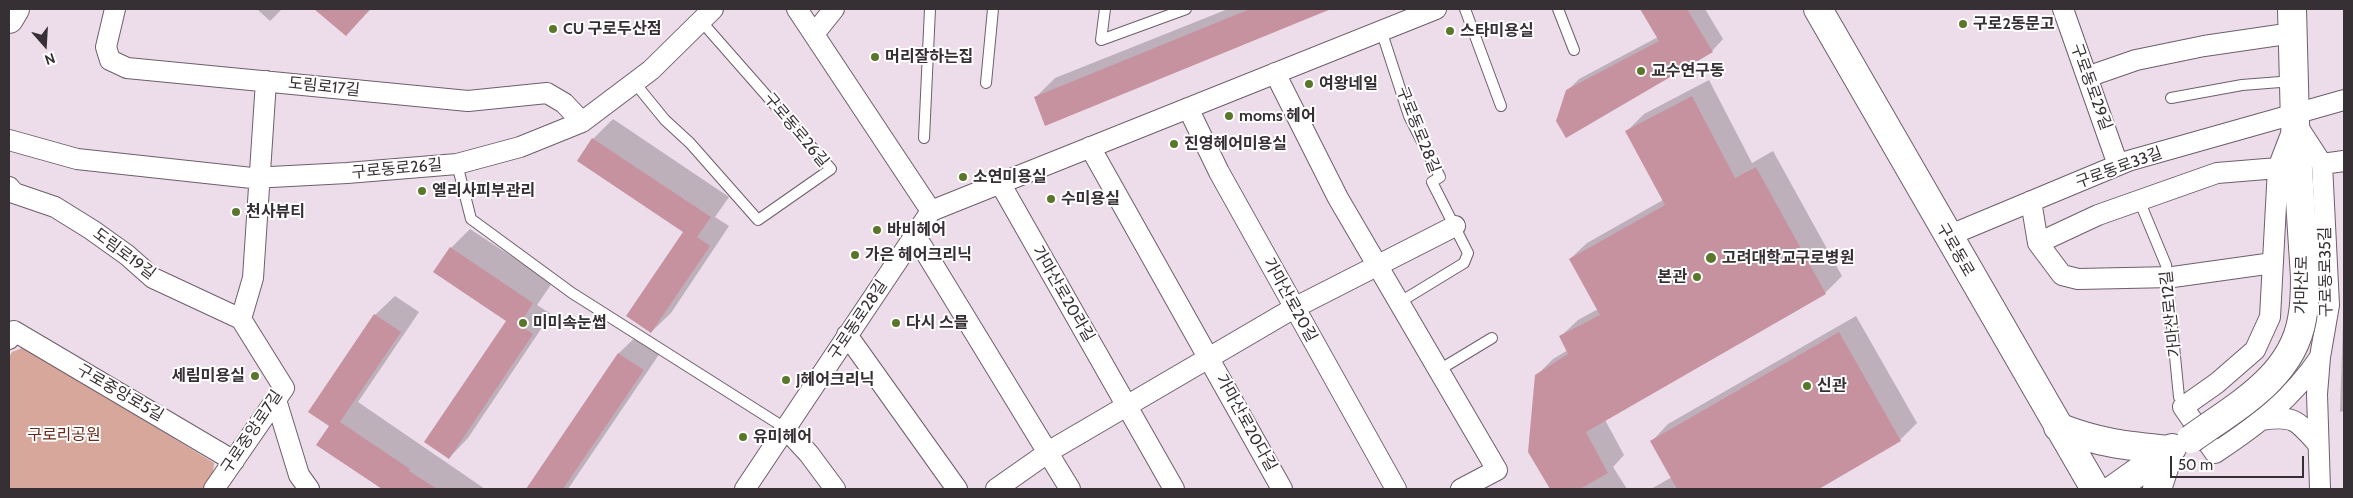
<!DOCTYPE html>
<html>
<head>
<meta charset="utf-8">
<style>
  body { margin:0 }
  #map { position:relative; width:2353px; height:498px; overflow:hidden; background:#eddce9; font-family:Cabin,sans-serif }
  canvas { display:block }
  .frame { position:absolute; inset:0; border:10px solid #362f34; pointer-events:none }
  .north { position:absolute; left:20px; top:20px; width:50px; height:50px; -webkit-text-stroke:4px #fff; paint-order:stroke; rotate:161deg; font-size:14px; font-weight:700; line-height:20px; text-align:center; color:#362f34 }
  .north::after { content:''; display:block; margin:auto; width:18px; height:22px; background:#362f34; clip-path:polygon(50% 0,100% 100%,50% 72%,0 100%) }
  .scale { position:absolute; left:2170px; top:456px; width:134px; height:22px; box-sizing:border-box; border:2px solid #362f34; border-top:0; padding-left:6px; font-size:15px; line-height:18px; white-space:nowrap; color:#362f34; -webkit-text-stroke:4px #fff; paint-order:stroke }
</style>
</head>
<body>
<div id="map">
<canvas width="2353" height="498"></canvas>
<div class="frame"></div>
<div class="north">N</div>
<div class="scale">50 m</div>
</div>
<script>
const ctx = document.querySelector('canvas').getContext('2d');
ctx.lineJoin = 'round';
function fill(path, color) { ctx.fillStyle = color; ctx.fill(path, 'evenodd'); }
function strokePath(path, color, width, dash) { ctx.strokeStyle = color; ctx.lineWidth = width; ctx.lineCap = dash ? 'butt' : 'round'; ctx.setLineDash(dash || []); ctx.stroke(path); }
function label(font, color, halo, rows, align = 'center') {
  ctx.font = font + ' Cabin,"Noto Sans KR",sans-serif'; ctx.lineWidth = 4; ctx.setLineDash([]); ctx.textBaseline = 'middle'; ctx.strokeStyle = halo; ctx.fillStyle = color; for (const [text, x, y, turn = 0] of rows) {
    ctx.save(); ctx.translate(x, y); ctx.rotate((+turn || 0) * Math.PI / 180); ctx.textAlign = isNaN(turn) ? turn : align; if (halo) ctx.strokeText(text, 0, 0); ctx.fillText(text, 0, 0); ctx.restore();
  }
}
fill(new Path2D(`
  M 25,347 L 214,463 L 213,476 L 204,489 L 9,489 L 9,357 L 12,352 Z`), '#d8a79b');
fill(new Path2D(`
  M 257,9 L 282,9 L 270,21 Z
  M 323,9 L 371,9 L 346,35 L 320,12 Z
  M 1228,9 L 1328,9 L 1046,124 L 1035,98 L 1055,78 Z
  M 1642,9 L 1705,9 L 1723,39 L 1712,51 L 1567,91 L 1579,79 L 1658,37 Z
  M 1709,80 L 1752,163 L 1773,151 L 1842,276 L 1825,293 L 1605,420 L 1624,455 L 1613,467 L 1627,489 L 1551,489 L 1529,452 L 1536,376 L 1553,359 L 1568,350 L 1561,336 L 1578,320 L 1598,309 L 1570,259 L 1587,243 L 1663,200 L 1627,131 L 1644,114 Z
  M 613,119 L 729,197 L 715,217 L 729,226 L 671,313 L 651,332 L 684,232 L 578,161 L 593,139 Z
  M 470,229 L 552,283 L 537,305 L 551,314 L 468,438 L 449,458 L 508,320 L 451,248 Z
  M 395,296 L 419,312 L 358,402 L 485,489 L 386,489 L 318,445 L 331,426 L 310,412 L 375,315 Z
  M 1856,316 L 1917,423 L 1900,440 L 1816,489 L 1651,489 L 1672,477 L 1652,441 L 1668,424 Z
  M 2344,318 L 2344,411 L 2340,412 L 2343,320 Z
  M 639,334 L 662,350 L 568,489 L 528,489 L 619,353 Z`), '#0003');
fill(new Path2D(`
  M 314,9 L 370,9 L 346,36 Z
  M 1250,9 L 1331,9 L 1045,126 L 1034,97 Z
  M 1640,9 L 1687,9 L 1713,52 L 1566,138 L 1556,121 L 1566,90 L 1659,41 Z
  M 1692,96 L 1735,178 L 1756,167 L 1826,294 L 1586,432 L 1608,473 L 1580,489 L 1550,489 L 1528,452 L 1535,375 L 1568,354 L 1559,336 L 1600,315 L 1569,259 L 1665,205 L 1625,131 Z
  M 592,138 L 711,217 L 697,237 L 710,246 L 651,333 L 626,316 L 683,232 L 577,161 Z
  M 450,247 L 533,303 L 519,325 L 533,334 L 449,459 L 424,442 L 506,321 L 433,272 Z
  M 374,314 L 401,332 L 340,422 L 410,469 L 409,471 L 437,489 L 382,489 L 316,445 L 329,426 L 308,412 Z
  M 1839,332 L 1901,441 L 1819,489 L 1677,489 L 1650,441 Z
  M 618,353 L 644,370 L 563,489 L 526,489 Z`), '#c7929f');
const lane = new Path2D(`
  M 1105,9 L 1101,40 L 1186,9
  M 1465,9 L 1501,106
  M 1558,9 L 1574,50
  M 1381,30 L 1409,116 L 1440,177 L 1432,182 L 1468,253 L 1464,263 L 1400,302
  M 634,82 L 665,120 L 690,143 L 758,220 L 831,169 L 701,21
  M 986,83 L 993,9
  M 2171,98 L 2242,85 L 2293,81
  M 924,138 L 930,9
  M 457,164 L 471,219 L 572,293 L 785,428
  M 2139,200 L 2166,265 L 2179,397
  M 1439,370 L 1492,338`);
const street = new Path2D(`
  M 115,9 L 106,47 L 110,60 L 127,68 L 468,101 L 547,93 L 564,103 L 582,122
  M 797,9 L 931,211
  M 2063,9 L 2118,165
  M 814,34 L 834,9
  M 1275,73 L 1338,198 L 1497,470 L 1461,489
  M 2087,77 L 2136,60 L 2204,46 L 2293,33
  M 1188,108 L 1219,172 L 1396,489
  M 2296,124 L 2322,164 L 2329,305 L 2320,357 L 2317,394 L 2320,489
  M 2293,129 L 2278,168 L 2270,317 L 2255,350 L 2217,383 L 2183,407 L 2215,453 C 2256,426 2293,398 2320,357
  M 9,140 L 77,159 L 252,178 L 347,173 L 457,164 L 520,147 L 582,122 L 651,70 L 713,9
  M 1090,147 L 1282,489
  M 2322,164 L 2344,161
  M 1000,183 L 1174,489
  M 9,187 L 14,193 L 55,207 L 92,230 L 127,255 L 153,278 L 241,319
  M 2031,201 L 2038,243 L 2062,275 L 2078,279 L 2173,277 L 2273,263
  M 915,235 L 1070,489
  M 1948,236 L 2128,161 L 2344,100
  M 2038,243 L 2098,215 L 2217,173 L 2278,168
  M 847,335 L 957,489
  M 9,339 L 14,331 L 234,461
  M 276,400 L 299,475 L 309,489
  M 2262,420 C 2293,415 2297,420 2317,443
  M 785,428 L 809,454 L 835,489
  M 214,489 L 284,388 L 241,319 L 253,278 L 266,81
  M 745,489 L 931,211 L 1436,9
  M 996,489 L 1053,449 L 1294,308 L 1455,226`);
const secondary = new Path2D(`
  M 1818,9 L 2095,489
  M 2292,9 L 2295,123 L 2305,277
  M 9,19 L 15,9
  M 2058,427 C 2098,443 2127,446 2170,450 L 2157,489
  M 2114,489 L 2172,448`);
strokePath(lane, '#6d5f6b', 12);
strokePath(street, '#6d5f6b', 22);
strokePath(secondary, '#6d5f6b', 30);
strokePath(lane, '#fff', 10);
strokePath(street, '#fff', 20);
strokePath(secondary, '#fff', 28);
const secondaryBridge = new Path2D(`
  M 2191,439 C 2235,407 2292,378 2302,319 C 2305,305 2305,291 2305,277`);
strokePath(secondaryBridge, '#6d5f6b', 30, []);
strokePath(secondaryBridge, '#fff', 28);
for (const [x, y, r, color] of [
  [1963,24,5,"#59762b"],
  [553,29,5,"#59762b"],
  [1450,31,5,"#59762b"],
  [875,57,5,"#59762b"],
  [1641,71,5,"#59762b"],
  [1309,84,5,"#59762b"],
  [1229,116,5,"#59762b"],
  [1174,144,5,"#59762b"],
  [963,177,5,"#59762b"],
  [422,191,5,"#59762b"],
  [1051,199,5,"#59762b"],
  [236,212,5,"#59762b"],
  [877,230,5,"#59762b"],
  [855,255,5,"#59762b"],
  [1711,258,6,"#59762b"],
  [1697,277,5,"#59762b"],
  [523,323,5,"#59762b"],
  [896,323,5,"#59762b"],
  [255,376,5,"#59762b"],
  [786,380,5,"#59762b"],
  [1807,386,5,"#59762b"],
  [743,437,5,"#59762b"]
]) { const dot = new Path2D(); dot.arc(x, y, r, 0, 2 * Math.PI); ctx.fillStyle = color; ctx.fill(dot); strokePath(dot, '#fff', 2); }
label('bold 16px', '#362f34', '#fff', [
  ["구로2동문고",1973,24],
  ["CU 구로두산점",563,29],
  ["스타미용실",1460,31],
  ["머리잘하는집",885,57],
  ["교수연구동",1651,71],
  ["여왕네일",1319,84],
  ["moms 헤어",1239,116],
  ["진영헤어미용실",1184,144],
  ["소연미용실",973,177],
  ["엘리사피부관리",432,191],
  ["수미용실",1061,199],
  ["천사뷰티",246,212],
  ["바비헤어",887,230],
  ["가은 헤어크리닉",865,255],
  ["고려대학교구로병원",1722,258],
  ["본관",1687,277,"right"],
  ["미미속눈썹",533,323],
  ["다시 스믈",906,323],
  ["세림미용실",245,376,"right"],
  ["J헤어크리닉",796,380],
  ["신관",1817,386],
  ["유미헤어",753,437]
], 'left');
label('16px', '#362f34', '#fff', [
  ["도림로17길",324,87,6],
  ["구로동로29길",2091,87,70],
  ["구로동로26길",796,130,50],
  ["구로동로28길",1418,130,68],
  ["구로동로33길",2119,168,-20],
  ["구로동로26길",397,169,-5],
  ["구로동로",1955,250,60],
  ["도림로19길",124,254,37],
  ["구로동로35길",2326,272,-91],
  ["가마산로",2302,285,-89],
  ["가마산로20라길",1063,294,60],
  ["가마산로20길",1290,300,61],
  ["가마산로12길",2171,314,-96],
  ["구로동로28길",858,320,-56],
  ["구로중앙로5길",120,393,30],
  ["가마산로20다길",1246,423,61],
  ["구로중앙로7길",252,432,-56]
]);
label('16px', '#6b2a1b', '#fff', [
  ["구로리공원",64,435]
]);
</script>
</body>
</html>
